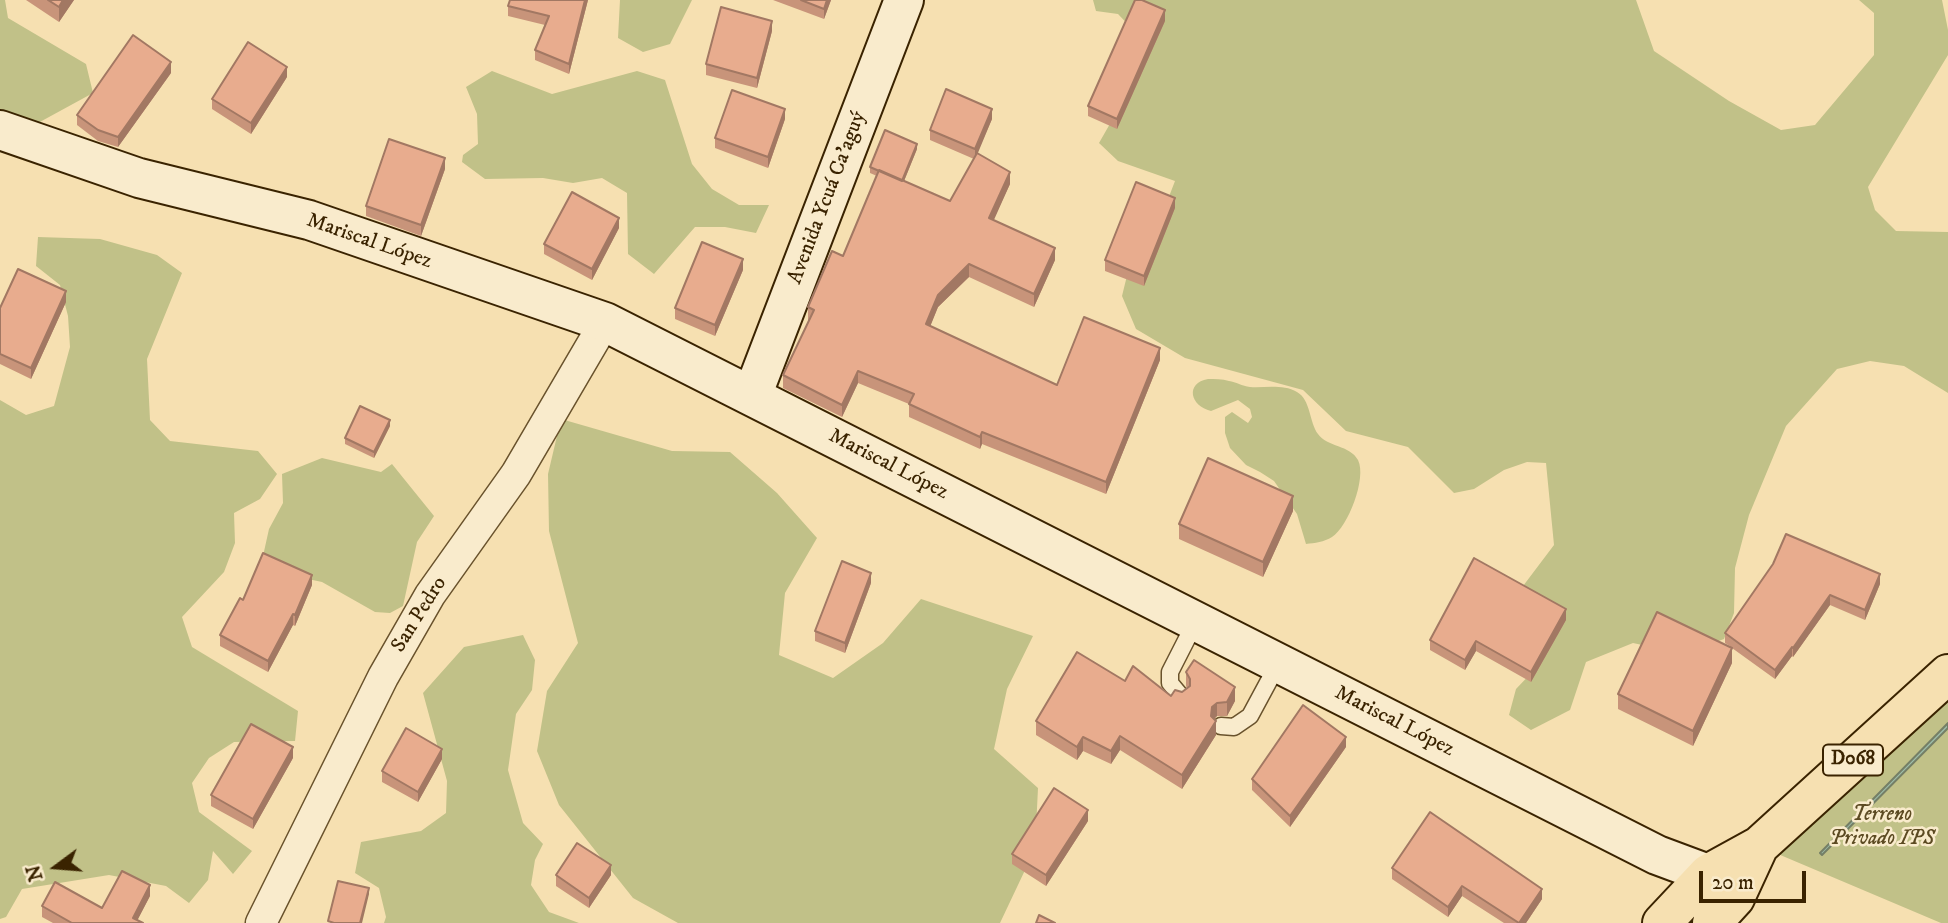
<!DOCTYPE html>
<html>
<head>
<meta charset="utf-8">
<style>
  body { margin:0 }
  #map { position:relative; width:1948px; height:923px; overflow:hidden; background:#f6e0b1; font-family:"IM FELL DW Pica",serif }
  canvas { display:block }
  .north { position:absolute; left:21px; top:832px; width:70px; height:70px; -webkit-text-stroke:5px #f9ebcc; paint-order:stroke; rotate:254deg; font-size:19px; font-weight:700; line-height:28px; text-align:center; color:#3a2300 }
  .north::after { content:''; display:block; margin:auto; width:24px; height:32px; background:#3a2300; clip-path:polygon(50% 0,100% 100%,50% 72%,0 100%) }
  .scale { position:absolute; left:1699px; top:871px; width:107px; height:32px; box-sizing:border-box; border:4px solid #3a2300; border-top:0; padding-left:9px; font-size:21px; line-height:24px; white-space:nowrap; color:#3a2300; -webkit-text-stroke:5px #f9ebcc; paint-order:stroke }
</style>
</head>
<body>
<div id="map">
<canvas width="1948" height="923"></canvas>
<div class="north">N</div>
<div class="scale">20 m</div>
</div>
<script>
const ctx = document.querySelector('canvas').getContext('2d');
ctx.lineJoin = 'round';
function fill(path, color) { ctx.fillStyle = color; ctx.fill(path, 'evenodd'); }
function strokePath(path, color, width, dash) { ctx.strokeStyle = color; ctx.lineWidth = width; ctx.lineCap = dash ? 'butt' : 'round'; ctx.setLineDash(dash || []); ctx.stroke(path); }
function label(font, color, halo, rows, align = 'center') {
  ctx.font = font + ' "IM FELL DW Pica",serif'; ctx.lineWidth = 5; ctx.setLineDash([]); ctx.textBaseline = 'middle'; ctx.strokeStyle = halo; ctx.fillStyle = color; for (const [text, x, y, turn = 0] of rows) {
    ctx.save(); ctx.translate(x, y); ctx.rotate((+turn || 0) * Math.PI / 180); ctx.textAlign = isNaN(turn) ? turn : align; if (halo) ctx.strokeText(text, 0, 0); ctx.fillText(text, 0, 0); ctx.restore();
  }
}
fill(new Path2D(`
  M 0,0 L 5,0 L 8,18 L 86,64 L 93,93 L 38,123 L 0,129 Z
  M 620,0 L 692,0 L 670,44 L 643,52 L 618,38 Z
  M 1093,0 L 1636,0 L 1654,51 L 1729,101 L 1781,130 L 1815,125 L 1874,55 L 1874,13 L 1859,0 L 1942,0 L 1948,30 L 1948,55 L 1868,187 L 1875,210 L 1896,231 L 1948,232 L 1948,393 L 1904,366 L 1870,361 L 1837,369 L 1786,426 L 1749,515 L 1735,568 L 1734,613 L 1724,639 L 1684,654 L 1633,643 L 1586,662 L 1570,710 L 1531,730 L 1509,715 L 1516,689 L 1537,667 L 1517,594 L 1554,545 L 1546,463 L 1527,462 L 1504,470 L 1474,489 L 1454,493 L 1408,447 L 1346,431 L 1303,390 L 1185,358 L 1136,329 L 1122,296 L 1136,239 L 1165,207 L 1175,181 L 1118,161 L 1099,143 L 1135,80 L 1141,38 L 1118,14 L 1096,11 Z
  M 492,71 L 552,94 L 637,71 L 665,80 L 692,164 L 712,189 L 739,205 L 769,205 L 756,233 L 725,227 L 695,227 L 654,274 L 628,254 L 627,193 L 602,178 L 573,183 L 543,178 L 485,179 L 462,162 L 463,155 L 478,144 L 477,114 L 466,87 Z
  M 38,237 L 100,239 L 157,255 L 182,273 L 147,359 L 150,420 L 170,441 L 258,451 L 277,474 L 260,499 L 234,513 L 235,543 L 224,572 L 182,617 L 192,647 L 298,711 L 295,741 L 234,742 L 209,758 L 192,783 L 199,812 L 252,851 L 233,874 L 213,851 L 208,880 L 189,903 L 166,886 L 109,875 L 22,889 L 6,917 L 0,919 L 0,400 L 26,415 L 54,406 L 70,347 L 68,316 L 60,285 L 36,266 Z
  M 1208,379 C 1215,379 1222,379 1229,381 C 1236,382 1242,386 1250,387 C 1265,388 1283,384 1297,392 C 1311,400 1309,422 1318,434 C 1327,447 1350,445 1358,460 C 1367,478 1348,527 1332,537 C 1324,542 1315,543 1306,544 L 1297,514 L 1274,481 L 1260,472 L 1246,465 L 1230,448 L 1225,433 L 1225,417 L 1232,412 L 1248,423 L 1252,417 L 1250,409 L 1238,400 L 1211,411 C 1190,406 1185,383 1208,379 Z
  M 561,419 L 672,451 L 730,452 L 777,493 L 817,538 L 785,593 L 779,655 L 833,678 L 883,643 L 921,599 L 1033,636 L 1007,689 L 994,749 L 1038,788 L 1035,849 L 1000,923 L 678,923 L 633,898 L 559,805 L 537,751 L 547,691 L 578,643 L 549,531 L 548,474 Z
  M 322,458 L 381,472 L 392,464 L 434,516 L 417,542 L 403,606 L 390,613 L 375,612 L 322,582 L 280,573 L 263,556 L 269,529 L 283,503 L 282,474 Z
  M 523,635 L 535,660 L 532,690 L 516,714 L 508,770 L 523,823 L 543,844 L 535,860 L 531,885 L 549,912 L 579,923 L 384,923 L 386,917 L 379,888 L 355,873 L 361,842 L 421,831 L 446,813 L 447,781 L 423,693 L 464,647 Z
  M 1948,686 L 1948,923 L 1941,923 L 1759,846 Z`), '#c1c188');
const water = new Path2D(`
  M 1948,723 L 1948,728 L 1822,855 L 1820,853 Z`);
fill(water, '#9dbdaa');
strokePath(water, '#757f66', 2);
const lane = new Path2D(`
  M 1180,695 L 1170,683 L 1170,672 L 1196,621
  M 1221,726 L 1234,727 L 1250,716 L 1278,664`);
const street = new Path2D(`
  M 261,923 L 383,677 L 430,595 L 516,474 L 605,322`);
const secondary = new Path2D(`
  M 0,130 L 139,178 L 309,220 L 605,322 L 1657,855 L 1708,874 L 1731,894
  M 752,396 L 904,0`);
const primary = new Path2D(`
  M 1662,923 L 1708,874 L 1759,846
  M 1712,923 L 1735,898 L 1759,846 L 1948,674`);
strokePath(lane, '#69522c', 19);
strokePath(street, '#69522c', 33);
strokePath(secondary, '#3a2300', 42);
strokePath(primary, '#3a2300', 42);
strokePath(lane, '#f9ebcc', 16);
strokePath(street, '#f9ebcc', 30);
strokePath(secondary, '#f9ebcc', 38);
strokePath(primary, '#f6e0b1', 38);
fill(new Path2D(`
  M 26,0 L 74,0 L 59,22 Z
  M 588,0 L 569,74 L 535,60 L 535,50 L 545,25 L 508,16 L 508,6 Z
  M 773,0 L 831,0 L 824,19 Z
  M 1165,21 L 1117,129 L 1088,116 L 1088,106 Z
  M 772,31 L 757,88 L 706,75 L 706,64 Z
  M 171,73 L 118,147 L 98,141 L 77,125 L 77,115 Z
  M 287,77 L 251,134 L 212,109 L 212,99 Z
  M 785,119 L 768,168 L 715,148 L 715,138 Z
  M 992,119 L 977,153 L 1010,184 L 993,220 L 1055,260 L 1034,307 L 969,277 L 938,307 L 930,326 L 1057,385 L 1160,360 L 1106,494 L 982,444 L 980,449 L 909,417 L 909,404 L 858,383 L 842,417 L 783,388 L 783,375 L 809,320 L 808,320 L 808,307 L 843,256 L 877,176 L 870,173 L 870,167 L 917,149 L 904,181 L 950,201 L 974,159 L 930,140 L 930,130 Z
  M 445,169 L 421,236 L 366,216 L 366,206 Z
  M 1175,208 L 1144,286 L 1105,271 L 1105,260 Z
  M 619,228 L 592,280 L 544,254 L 544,244 Z
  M 743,270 L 715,336 L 675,319 L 675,308 Z
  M 66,302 L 31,379 L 0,364 L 0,308 Z
  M 390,426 L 374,458 L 345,444 L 345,438 Z
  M 1293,511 L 1263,577 L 1179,539 L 1179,524 Z
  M 1773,564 L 1880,584 L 1865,620 L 1830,605 L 1793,657 L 1792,656 L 1775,679 L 1732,648 L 1732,663 L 1693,746 L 1618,709 L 1618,694 L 1730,646 L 1725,643 L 1725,633 Z
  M 871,583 L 845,653 L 815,641 L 815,631 Z
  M 312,585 L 295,626 L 293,625 L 268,672 L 220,646 L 220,635 L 243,600 Z
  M 1566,620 L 1531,682 L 1476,651 L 1465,670 L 1430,650 L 1430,640 Z
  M 1186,672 L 1235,701 L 1227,716 L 1217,716 L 1214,719 L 1216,735 L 1182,789 L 1120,750 L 1111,764 L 1083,751 L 1077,760 L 1036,735 L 1036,721 L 1125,681 L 1171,696 L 1182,692 L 1187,688 L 1186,686 Z
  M 1346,747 L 1290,827 L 1252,790 L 1252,779 Z
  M 293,758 L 253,829 L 211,806 L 211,795 Z
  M 442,759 L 418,802 L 382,782 L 382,771 Z
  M 1088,821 L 1046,886 L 1012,864 L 1012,854 Z
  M 1392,868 L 1542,899 L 1526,923 L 1504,923 L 1462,896 L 1448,917 L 1392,879 Z
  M 556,875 L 611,875 L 589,908 L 556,886 Z
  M 150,896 L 137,920 L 143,923 L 53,923 L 42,917 L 42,906 L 102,908 Z`), '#c8947a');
fill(new Path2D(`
  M 63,0 L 74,0 L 59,22 L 59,7 Z
  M 585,0 L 588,0 L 569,74 L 569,64 Z
  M 827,0 L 831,0 L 824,19 L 824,9 Z
  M 1165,10 L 1165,21 L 1117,129 L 1117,119 Z
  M 772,21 L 772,31 L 757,88 L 757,78 Z
  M 171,62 L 171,73 L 118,147 L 118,137 Z
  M 287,67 L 287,77 L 251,134 L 251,123 Z
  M 785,109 L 785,119 L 768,168 L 768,157 Z
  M 992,109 L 992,119 L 975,160 L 975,149 Z
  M 917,144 L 917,149 L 902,186 L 902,181 Z
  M 445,158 L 445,169 L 421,236 L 421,225 Z
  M 1010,172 L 1010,184 L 989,231 L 989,218 Z
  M 1175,198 L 1175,208 L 1144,286 L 1144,276 Z
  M 619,218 L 619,228 L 592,280 L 592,269 Z
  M 1055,248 L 1055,260 L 1034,307 L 1034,294 Z
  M 743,259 L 743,270 L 715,336 L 715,325 Z
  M 969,264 L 969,277 L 938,307 L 926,337 L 926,324 L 938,295 Z
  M 66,291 L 66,302 L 31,379 L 31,368 Z
  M 1160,348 L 1160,360 L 1106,494 L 1106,482 Z
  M 858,371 L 858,383 L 842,417 L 842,405 Z
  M 390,420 L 390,426 L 374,458 L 374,452 Z
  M 982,432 L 982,444 L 980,449 L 980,437 Z
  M 1293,496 L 1293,511 L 1263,577 L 1263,562 Z
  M 871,573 L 871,583 L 845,653 L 845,643 Z
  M 1880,574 L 1880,584 L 1865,620 L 1865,610 Z
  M 312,575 L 312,585 L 295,626 L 295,615 Z
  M 1830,595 L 1830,605 L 1793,657 L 1793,648 Z
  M 1566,609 L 1566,620 L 1531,682 L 1531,672 Z
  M 293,614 L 293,625 L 268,672 L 268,661 Z
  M 1476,641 L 1476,651 L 1465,670 L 1465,660 Z
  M 1792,647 L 1792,656 L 1775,679 L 1775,670 Z
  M 1732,648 L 1732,663 L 1693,746 L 1693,731 Z
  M 1235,687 L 1235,701 L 1227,716 L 1227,702 Z
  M 1217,703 L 1217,716 L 1212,721 L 1216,721 L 1216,735 L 1182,789 L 1182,775 L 1212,707 Z
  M 1120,736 L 1120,750 L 1111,764 L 1111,751 Z
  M 1083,737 L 1083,751 L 1077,760 L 1077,747 Z
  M 1346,737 L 1346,747 L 1290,827 L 1290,816 Z
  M 293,747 L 293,758 L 253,829 L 253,819 Z
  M 442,749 L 442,759 L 418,802 L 418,792 Z
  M 1088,810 L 1088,821 L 1046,886 L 1046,875 Z
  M 611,865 L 611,875 L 589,908 L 589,898 Z
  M 150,885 L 150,896 L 136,923 L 133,918 Z
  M 1462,886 L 1462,896 L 1448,917 L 1448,907 Z
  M 369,888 L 369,894 L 362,923 L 360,923 Z
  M 1542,889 L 1542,899 L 1526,923 L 1519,923 Z`), '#a27863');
const building = new Path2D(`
  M 48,0 L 63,0 L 59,7 Z
  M 510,0 L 585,0 L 569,64 L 535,50 L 549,16 L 508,6 Z
  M 801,0 L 827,0 L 824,9 Z
  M 1135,0 L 1142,0 L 1165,10 L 1117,119 L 1088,106 Z
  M 721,7 L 772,21 L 757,78 L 706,64 Z
  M 133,35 L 171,62 L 118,137 L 98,130 L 77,115 Z
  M 248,42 L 287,67 L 251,123 L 212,99 Z
  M 946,89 L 992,109 L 975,149 L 930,130 Z
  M 732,90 L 785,109 L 768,157 L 715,138 Z
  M 885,130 L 917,144 L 902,181 L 870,167 Z
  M 389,139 L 445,158 L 421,225 L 366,206 Z
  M 977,153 L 1010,172 L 989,218 L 1055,248 L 1034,294 L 969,264 L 938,295 L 926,324 L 1057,385 L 1084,317 L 1160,348 L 1106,482 L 982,432 L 980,437 L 909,404 L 914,394 L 858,371 L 842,405 L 783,375 L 814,310 L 808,307 L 832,251 L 843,256 L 879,170 L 950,201 Z
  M 1136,182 L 1175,198 L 1144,276 L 1105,260 Z
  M 572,192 L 619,218 L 592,269 L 544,244 Z
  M 702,242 L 743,259 L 715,325 L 675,308 Z
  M 18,269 L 66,291 L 31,368 L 0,354 L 0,308 Z
  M 360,406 L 390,420 L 374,452 L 345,438 Z
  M 1208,458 L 1293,496 L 1263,562 L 1179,524 Z
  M 1786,534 L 1880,574 L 1865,610 L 1830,595 L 1793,648 L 1792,647 L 1775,670 L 1725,633 L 1773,564 Z
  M 263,553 L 312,575 L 295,615 L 293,614 L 268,661 L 220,635 L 240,598 L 243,600 Z
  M 1474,558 L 1566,609 L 1531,672 L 1476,641 L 1465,660 L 1430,640 Z
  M 842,561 L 871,573 L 845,643 L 815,631 Z
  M 1657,612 L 1732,648 L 1693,731 L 1618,694 Z
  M 1077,652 L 1125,681 L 1133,666 L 1171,696 L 1175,690 L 1182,692 L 1190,686 L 1190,679 L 1186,672 L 1194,660 L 1235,687 L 1227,702 L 1217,703 L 1212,707 L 1211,716 L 1216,721 L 1182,775 L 1120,736 L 1111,751 L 1083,737 L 1077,747 L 1036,721 Z
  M 1303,705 L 1346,737 L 1290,816 L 1252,779 Z
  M 251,724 L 293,747 L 253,819 L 211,795 Z
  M 406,728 L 442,749 L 418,792 L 382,771 Z
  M 1054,788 L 1088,810 L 1046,875 L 1012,854 Z
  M 1430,812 L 1542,889 L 1519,923 L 1462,886 L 1448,907 L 1392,868 Z
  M 577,843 L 611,865 L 589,898 L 556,875 Z
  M 122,871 L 150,885 L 133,918 L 143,923 L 72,923 L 42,906 L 55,882 L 102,908 Z
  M 338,881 L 369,888 L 360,923 L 334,923 L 328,921 Z
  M 1039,915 L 1055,923 L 1036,923 Z`);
fill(building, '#e8ac8e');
strokePath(building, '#a27863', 2);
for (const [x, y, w] of [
  [1853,760,60]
]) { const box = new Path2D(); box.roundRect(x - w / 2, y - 15.5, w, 31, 5); ctx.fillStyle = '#f9ebcc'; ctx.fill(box); strokePath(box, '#3a2300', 2); }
label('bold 19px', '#3a2300', null, [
  ["D068",1853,760]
]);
label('21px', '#3a2300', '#f9ebcc', [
  ["Avenida Ycuá Ca'aguý",828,198,-69],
  ["Mariscal López",369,242,19],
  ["Mariscal López",888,465,27],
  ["San Pedro",420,615,-58],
  ["Mariscal López",1394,722,27]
]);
label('italic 21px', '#5c4a22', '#f9ebcc', [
  ["Terreno",1882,816],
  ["Privado IPS",1882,840]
]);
</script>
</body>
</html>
